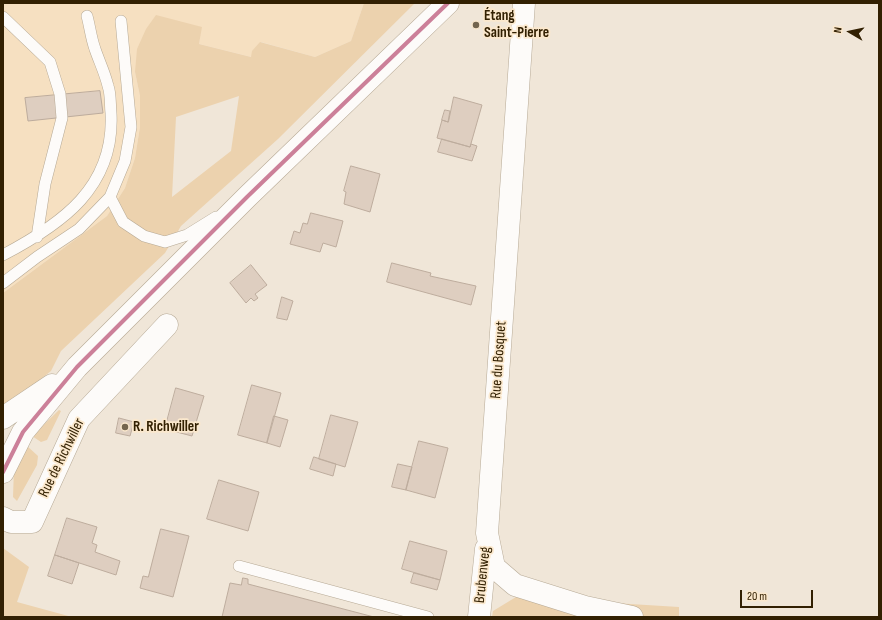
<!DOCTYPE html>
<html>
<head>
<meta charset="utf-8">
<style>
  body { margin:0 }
  #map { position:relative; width:882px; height:620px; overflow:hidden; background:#f0e6d8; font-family:"Sofia Sans Condensed",sans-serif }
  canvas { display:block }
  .frame { position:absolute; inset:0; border:4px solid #322002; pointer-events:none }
  .north { position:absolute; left:830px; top:12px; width:40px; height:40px; -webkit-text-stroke:3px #fbe8cd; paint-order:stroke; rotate:279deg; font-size:11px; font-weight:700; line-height:16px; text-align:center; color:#322002 }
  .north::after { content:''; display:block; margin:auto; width:14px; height:18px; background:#322002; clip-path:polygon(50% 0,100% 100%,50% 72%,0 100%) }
  .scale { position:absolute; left:740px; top:590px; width:73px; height:18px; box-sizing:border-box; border:2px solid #322002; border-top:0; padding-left:5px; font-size:12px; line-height:14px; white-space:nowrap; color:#322002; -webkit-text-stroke:3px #fbe8cd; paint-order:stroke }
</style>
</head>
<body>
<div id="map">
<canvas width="882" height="620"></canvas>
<div class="frame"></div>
<div class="north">N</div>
<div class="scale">20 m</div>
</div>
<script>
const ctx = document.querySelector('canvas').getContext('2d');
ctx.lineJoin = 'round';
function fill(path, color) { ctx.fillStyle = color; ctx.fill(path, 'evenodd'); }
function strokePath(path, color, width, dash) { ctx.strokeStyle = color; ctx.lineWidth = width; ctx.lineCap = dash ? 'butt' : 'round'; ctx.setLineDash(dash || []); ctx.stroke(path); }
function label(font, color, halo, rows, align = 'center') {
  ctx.font = font + ' "Sofia Sans Condensed",sans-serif'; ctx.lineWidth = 3.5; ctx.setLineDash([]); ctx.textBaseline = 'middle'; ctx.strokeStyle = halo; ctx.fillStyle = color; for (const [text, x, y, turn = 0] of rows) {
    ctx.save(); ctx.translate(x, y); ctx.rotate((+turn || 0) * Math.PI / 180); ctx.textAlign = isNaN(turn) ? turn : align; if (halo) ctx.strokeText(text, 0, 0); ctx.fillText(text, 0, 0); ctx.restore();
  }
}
fill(new Path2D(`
  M 3,3 L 364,3 L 351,41 L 315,57 L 261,42 L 251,57 L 199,44 L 201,27 L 135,72 L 140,96 L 140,127 L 135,158 L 125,188 L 107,216 L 3,293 Z`), '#f6e0c1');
fill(new Path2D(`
  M 364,3 L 415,3 L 278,139 L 181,226 L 165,253 L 61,351 L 51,371 L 27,390 L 3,405 L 3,293 L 107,216 L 125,188 L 135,158 L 140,127 L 140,96 L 135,72 L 137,49 L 146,29 L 156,15 L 202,27 L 199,44 L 251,57 L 252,51 L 260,42 L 315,57 L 351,41 ZM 239,96 L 231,151 L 172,197 L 176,117 Z
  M 59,410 L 61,411 L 47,440 L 41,442 L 32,436 Z
  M 26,445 L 38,456 L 37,465 L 17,501 L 13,497 L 14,468 Z
  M 3,548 L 29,567 L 17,602 L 72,617 L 3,617 Z
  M 516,597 L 679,607 L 679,617 L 492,617 L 493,611 Z`), '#ecd2ae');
const building = new Path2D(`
  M 100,91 L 103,113 L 28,121 L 25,98 Z
  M 454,97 L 482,105 L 470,147 L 437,138 L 442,120 L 448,122 Z
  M 445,110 L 450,111 L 448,122 L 442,120 Z
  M 442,139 L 470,147 L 471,144 L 477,146 L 472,161 L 438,152 Z
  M 351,166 L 380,174 L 370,212 L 344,204 L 346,192 L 344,191 Z
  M 311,213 L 343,221 L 336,247 L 323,243 L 320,252 L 290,244 L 294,231 L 300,233 L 303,223 L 307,224 Z
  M 392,263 L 431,273 L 430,276 L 476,286 L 471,305 L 387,282 Z
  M 251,265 L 267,285 L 255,294 L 258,298 L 254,301 L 251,298 L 246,303 L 230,283 Z
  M 282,297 L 293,301 L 287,320 L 277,318 Z
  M 252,385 L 281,393 L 267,443 L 238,435 Z
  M 176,388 L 204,396 L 192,436 L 165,429 Z
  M 331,415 L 358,422 L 345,467 L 319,459 Z
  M 274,416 L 288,420 L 280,447 L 267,443 Z
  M 119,418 L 134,422 L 130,436 L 116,433 Z
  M 419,441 L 448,448 L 435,498 L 406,490 Z
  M 314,457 L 336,464 L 333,476 L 310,469 Z
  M 398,464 L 412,467 L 406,490 L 392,487 Z
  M 219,480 L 259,492 L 248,531 L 207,519 Z
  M 67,518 L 97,527 L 92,543 L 97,545 L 95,552 L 120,561 L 116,575 L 55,555 Z
  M 161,529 L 189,536 L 173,597 L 140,588 L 143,576 L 148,577 Z
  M 410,541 L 447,551 L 440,580 L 402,569 Z
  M 55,555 L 79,563 L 72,584 L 48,576 Z
  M 414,573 L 440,580 L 437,590 L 411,583 Z
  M 243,578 L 248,579 L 248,584 L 374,617 L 222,617 L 230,583 L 241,585 Z`);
fill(building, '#decec0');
strokePath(building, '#bdac9d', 1);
const service = new Path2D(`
  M 3,17 L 50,62 L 60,94 L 62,118 L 45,184 L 37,237
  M 110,197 L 123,222 L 144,236 L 165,242 L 187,235 L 216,217
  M 3,255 C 62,224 115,187 111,113 C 110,104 111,94 108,86 C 105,73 99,61 95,49 C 91,38 90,27 87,16
  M 3,283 L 37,257 L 79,229 L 110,197 L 125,161 L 131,127 L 121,21
  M 239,566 L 428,617`);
const minor = new Path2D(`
  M 524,3 L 487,533 L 494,567 L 515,585 L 585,607 L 632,617
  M 3,518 L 11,522 L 32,522 L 79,419 L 167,325
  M 479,617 L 486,549`);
const secondary = new Path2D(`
  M 3,418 L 52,385
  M 3,472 L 23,432 L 77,367 L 247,197 L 448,3`);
strokePath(service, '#b6a995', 12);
strokePath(minor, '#b6a995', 23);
strokePath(secondary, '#b6a995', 23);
strokePath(service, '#fdfbf9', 11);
strokePath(minor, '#fdfbf9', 22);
strokePath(secondary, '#fdfbf9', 22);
strokePath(new Path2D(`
  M 3,472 L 23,432 L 77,367 L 247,197 L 448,3`), '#cc8099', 4);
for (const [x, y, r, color] of [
  [476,25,4,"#74654d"],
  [125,427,4,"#74654d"]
]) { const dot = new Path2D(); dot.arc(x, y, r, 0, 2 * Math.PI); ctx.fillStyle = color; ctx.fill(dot); strokePath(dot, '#fbe8cd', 1.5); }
label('bold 15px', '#322002', '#fbe8cd', [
  ["Étang",484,16],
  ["Saint-Pierre",484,33],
  ["R. Richwiller",133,427]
], 'left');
label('15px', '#322002', '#fbe8cd', [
  ["Rue du Bosquet",499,360,-86],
  ["Rue de Richwiller",62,458,-64],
  ["Brubenweg",483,575,-84]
]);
</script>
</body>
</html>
